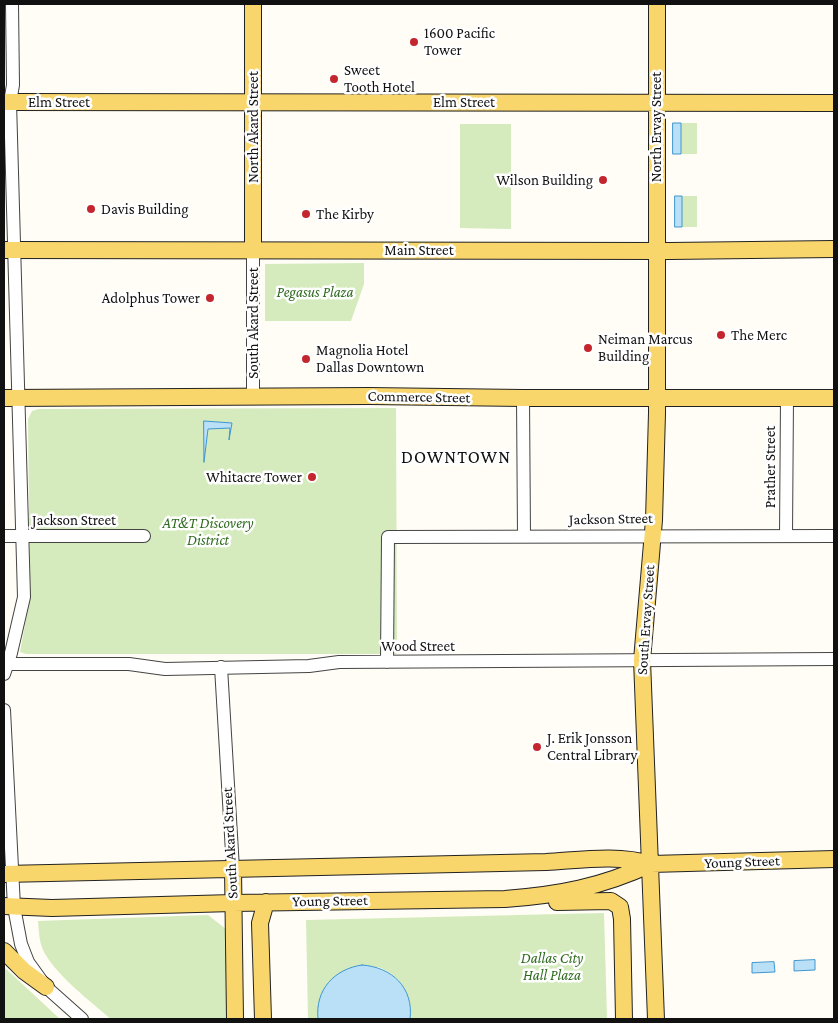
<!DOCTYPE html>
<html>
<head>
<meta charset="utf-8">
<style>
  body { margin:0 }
  #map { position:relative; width:838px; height:1023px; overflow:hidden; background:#fffdf5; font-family:"Crimson Pro",serif }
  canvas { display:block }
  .frame { position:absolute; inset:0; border:5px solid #111; pointer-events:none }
</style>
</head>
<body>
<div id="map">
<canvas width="838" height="1023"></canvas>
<div class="frame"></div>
</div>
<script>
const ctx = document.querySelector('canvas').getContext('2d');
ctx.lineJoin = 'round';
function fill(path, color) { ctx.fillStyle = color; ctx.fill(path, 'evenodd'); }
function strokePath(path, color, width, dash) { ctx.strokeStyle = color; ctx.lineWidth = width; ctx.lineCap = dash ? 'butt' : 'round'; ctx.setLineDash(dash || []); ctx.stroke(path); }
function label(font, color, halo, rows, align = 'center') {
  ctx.font = font + ' "Crimson Pro",serif'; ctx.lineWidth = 5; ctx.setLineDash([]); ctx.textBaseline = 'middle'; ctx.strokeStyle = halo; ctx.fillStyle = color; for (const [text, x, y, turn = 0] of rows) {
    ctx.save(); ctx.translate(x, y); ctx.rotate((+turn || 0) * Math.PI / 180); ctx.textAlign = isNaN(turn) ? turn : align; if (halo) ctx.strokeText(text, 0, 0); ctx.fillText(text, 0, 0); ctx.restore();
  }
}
fill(new Path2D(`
  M 681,123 L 697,123 L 697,154 L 681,154 Z
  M 460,124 L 511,124 L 511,229 L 460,228 Z
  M 682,196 L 697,196 L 697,227 L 682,227 Z
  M 364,263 L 364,284 L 351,321 L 265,321 L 265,264 Z
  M 396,408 L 397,654 L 26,654 L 20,652 L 30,597 L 28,419 L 32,411 L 39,409 Z
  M 604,913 L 607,1019 L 410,1019 C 412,995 401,976 378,967 L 318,1013 L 318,1019 L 308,1019 L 306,920 Z
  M 208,915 L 226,929 L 226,1019 L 111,1019 C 91,1002 56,975 44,952 C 39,942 39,932 38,921 Z
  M 4,967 L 60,1019 L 4,1019 Z`), '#d5ebbd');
const water = new Path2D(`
  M 673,123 L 681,123 L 681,154 L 673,154 Z
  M 675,196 L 682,196 L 682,227 L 675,227 Z
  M 204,421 L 232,423 L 229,440 L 230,428 L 208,429 L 204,462 Z
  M 815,960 L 815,970 L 794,971 L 794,961 Z
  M 774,962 L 775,972 L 752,973 L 752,963 Z
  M 362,965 C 392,967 414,988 410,1019 L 318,1019 C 315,990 334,969 362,965 Z`);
fill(water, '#b9e0f7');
strokePath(water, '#3f96cf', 1);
const minor = new Path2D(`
  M 253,397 L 253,250
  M 523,398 L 524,536
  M 786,535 L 787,398
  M 4,536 L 144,536
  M 387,662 L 388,537 L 834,536
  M 4,664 L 129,664 L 165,669 L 309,666 L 339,662 L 834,659
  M 221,667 L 233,869
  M 4,674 L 11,653 L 24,597 L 10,102 L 13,85 L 12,4
  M 4,710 L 14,907 L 21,944 L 28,962 L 46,987 L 82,1019`);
const major = new Path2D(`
  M 4,102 L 834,103
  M 4,250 L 669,251 L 834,249
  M 253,250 L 253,4
  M 4,398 L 369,396 L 523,398 L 834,398
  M 233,869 L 235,1019
  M 4,874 L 546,862 C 581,860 617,854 651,864 L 834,859
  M 557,902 L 611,901 L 620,907 L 622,919 L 624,1019
  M 4,906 L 52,908 L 233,903 L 505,899 C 559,895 601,887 651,864
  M 4,951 L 24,971 L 46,987
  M 263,1019 L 260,923 L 266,902
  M 656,1019 L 642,660 L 654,520 L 657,413 L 657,4`);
strokePath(minor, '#444', 14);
strokePath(major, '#222', 18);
strokePath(minor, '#fff', 12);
strokePath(major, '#f9d66b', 16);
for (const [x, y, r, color] of [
  [414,42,5,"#c4262e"],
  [334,79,5,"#c4262e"],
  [603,180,5,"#c4262e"],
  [91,209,5,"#c4262e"],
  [306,214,5,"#c4262e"],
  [210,298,5,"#c4262e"],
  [721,335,5,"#c4262e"],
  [588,348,5,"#c4262e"],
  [306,359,5,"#c4262e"],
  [312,477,5,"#c4262e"],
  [537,747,5,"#c4262e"]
]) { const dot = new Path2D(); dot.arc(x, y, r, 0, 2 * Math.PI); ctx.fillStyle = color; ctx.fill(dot); strokePath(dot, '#fff', 2); }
label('15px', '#111', '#fff', [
  ["1600 Pacific",424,33],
  ["Tower",424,50],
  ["Sweet",344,70],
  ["Tooth Hotel",344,87],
  ["Wilson Building",593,180,"right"],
  ["Davis Building",101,209],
  ["The Kirby",316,214],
  ["Adolphus Tower",200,298,"right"],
  ["The Merc",731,335],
  ["Neiman Marcus",598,339],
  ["Building",598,356],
  ["Magnolia Hotel",316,350],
  ["Dallas Downtown",316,367],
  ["Whitacre Tower",302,477,"right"],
  ["J. Erik Jonsson",547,738],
  ["Central Library",547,755]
], 'left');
label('15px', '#111', '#fff', [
  ["Elm Street",59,102],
  ["Elm Street",464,102],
  ["North Akard Street",253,127,-90],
  ["North Ervay Street",656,127,-90],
  ["Main Street",419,250],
  ["South Akard Street",253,323,-90],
  ["Commerce Street",419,397,1],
  ["Prather Street",770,467,-90],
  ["Jackson Street",611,519,-1],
  ["Jackson Street",74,520],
  ["South Ervay Street",646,620,-86],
  ["Wood Street",418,646],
  ["South Akard Street",230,843,-93],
  ["Young Street",742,862,-2],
  ["Young Street",330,901,-1]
]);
label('italic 15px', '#2f6b1f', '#fff', [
  ["Pegasus Plaza",315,292],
  ["AT&T Discovery",208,523],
  ["District",208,540],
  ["Dallas City",552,958],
  ["Hall Plaza",552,975]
]);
ctx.letterSpacing = '1px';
label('18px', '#111', '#fff', [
  ["DOWNTOWN",456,457]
]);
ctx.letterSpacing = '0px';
</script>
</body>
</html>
